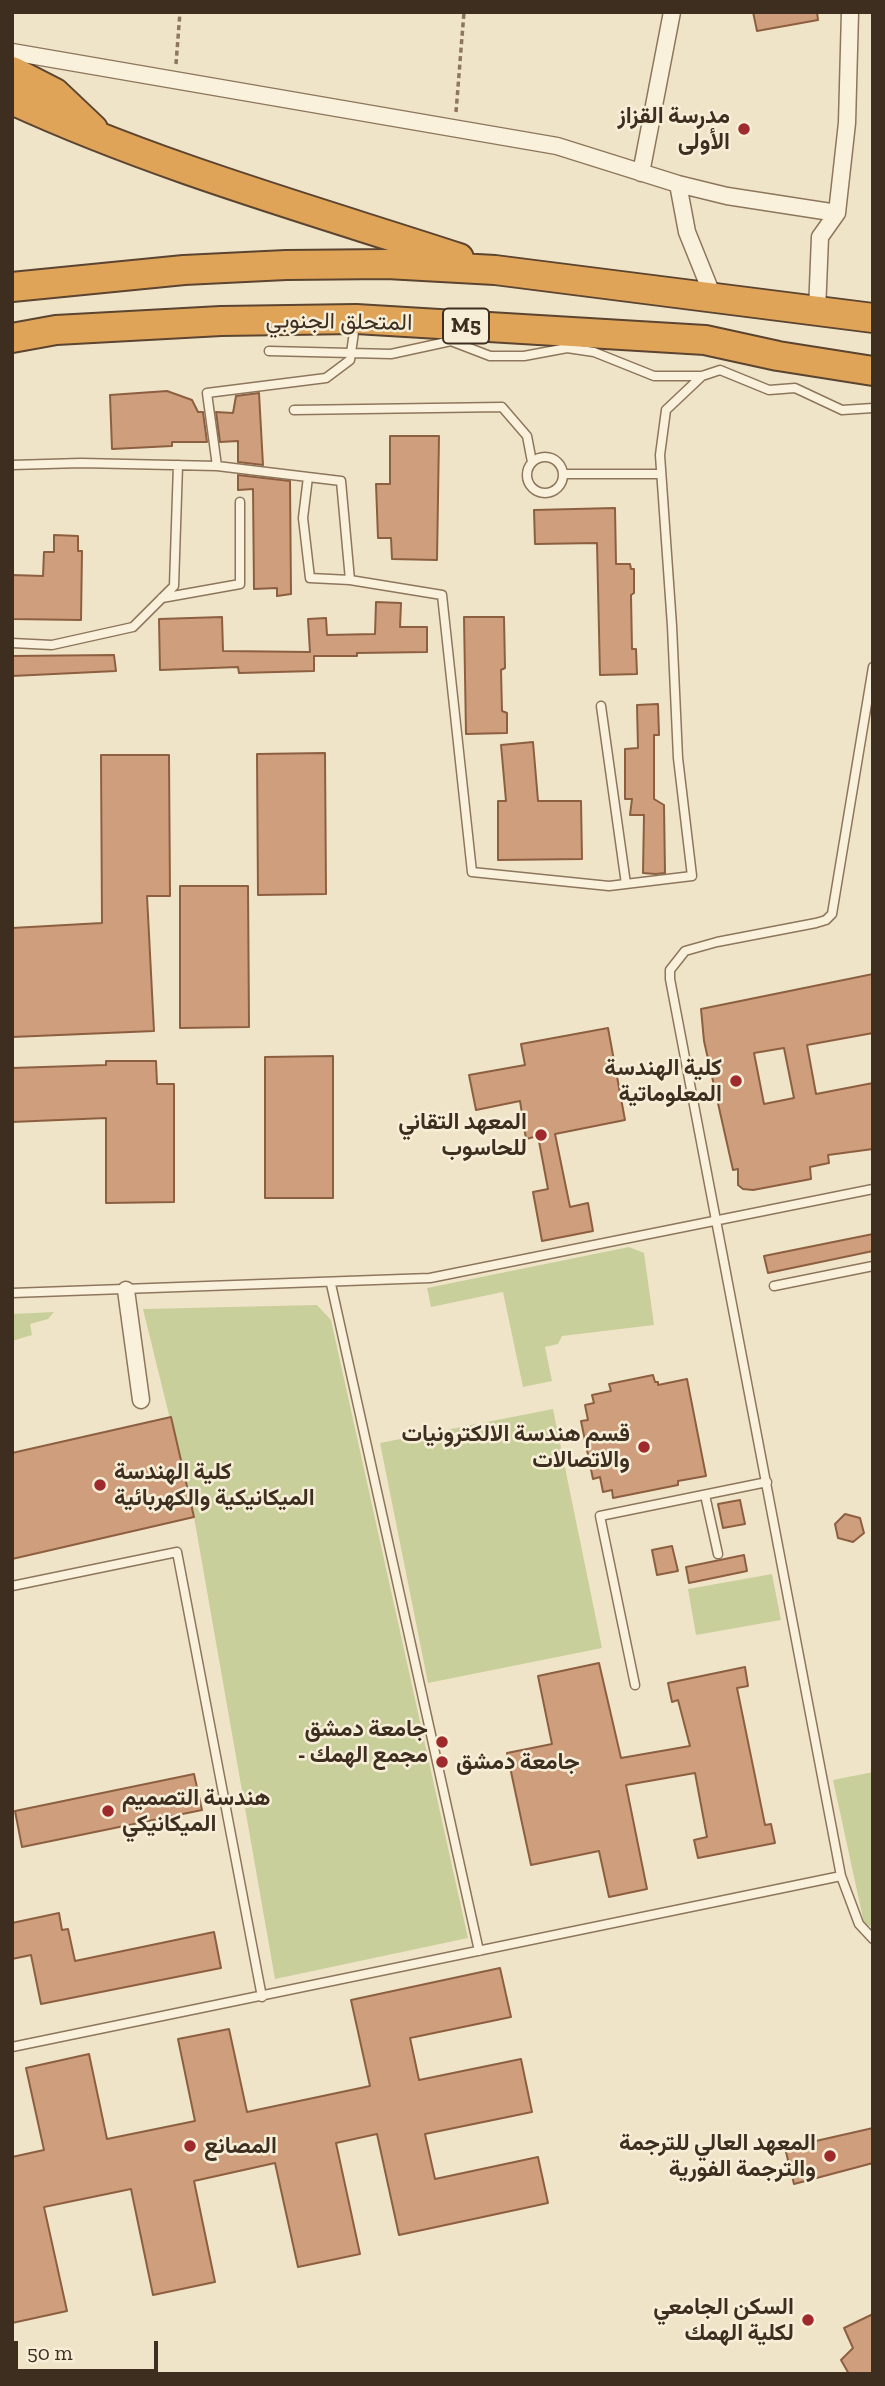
<!DOCTYPE html>
<html>
<head>
<meta charset="utf-8">
<style>
  body { margin:0 }
  #map { position:relative; width:885px; height:2386px; overflow:hidden; background:#f0e4c8; font-family:"Zilla Slab",serif }
  canvas { display:block }
  .frame { position:absolute; inset:0; border:14px solid #3d2e20; pointer-events:none }
  .scale { position:absolute; left:14px; top:2341px; width:144px; height:32px; box-sizing:border-box; border:4px solid #3d2e20; border-top:0; padding-left:9px; font-size:21px; line-height:24px; white-space:nowrap; color:#3d2e20; -webkit-text-stroke:5px #f7eed8; paint-order:stroke }
</style>
</head>
<body>
<div id="map">
<canvas width="885" height="2386"></canvas>
<div class="frame"></div>
<div class="scale">50 m</div>
</div>
<script>
const ctx = document.querySelector('canvas').getContext('2d');
ctx.lineJoin = 'round';
function fill(path, color) { ctx.fillStyle = color; ctx.fill(path, 'evenodd'); }
function strokePath(path, color, width, dash) { ctx.strokeStyle = color; ctx.lineWidth = width; ctx.lineCap = dash ? 'butt' : 'round'; ctx.setLineDash(dash || []); ctx.stroke(path); }
function label(font, color, halo, rows, align = 'center') {
  ctx.font = font + ' "Zilla Slab",Vazirmatn,serif'; ctx.lineWidth = 5; ctx.setLineDash([]); ctx.textBaseline = 'middle'; ctx.strokeStyle = halo; ctx.fillStyle = color; for (const [text, x, y, turn = 0] of rows) {
    ctx.save(); ctx.translate(x, y); ctx.rotate((+turn || 0) * Math.PI / 180); ctx.textAlign = isNaN(turn) ? turn : align; if (halo) ctx.strokeText(text, 0, 0); ctx.fillText(text, 0, 0); ctx.restore();
  }
}
fill(new Path2D(`
  M 629,1247 L 644,1253 L 654,1325 L 562,1336 L 558,1344 L 545,1347 L 552,1381 L 523,1387 L 503,1292 L 431,1307 L 427,1288 Z
  M 317,1305 L 331,1320 L 468,1938 L 275,1979 L 194,1517 L 143,1309 Z
  M 54,1312 L 48,1319 L 30,1324 L 32,1335 L 12,1341 L 12,1314 Z
  M 553,1409 L 602,1648 L 428,1683 L 380,1443 Z
  M 772,1574 L 781,1620 L 696,1635 L 688,1589 Z
  M 873,1772 L 873,1928 L 864,1923 L 833,1780 Z`), '#c9cf9b');
const building = new Path2D(`
  M 753,12 L 817,12 L 818,20 L 757,31 Z
  M 167,391 L 192,400 L 198,412 L 203,412 L 207,442 L 172,442 L 172,446 L 112,449 L 110,395 Z
  M 259,393 L 263,465 L 238,462 L 238,441 L 220,442 L 216,412 L 233,413 L 236,396 Z
  M 390,436 L 439,436 L 437,560 L 392,559 L 391,538 L 378,538 L 376,484 L 390,484 Z
  M 238,475 L 290,481 L 291,594 L 277,596 L 277,588 L 254,589 L 253,489 L 238,490 Z
  M 615,508 L 616,564 L 630,564 L 631,569 L 634,569 L 634,593 L 631,595 L 632,649 L 636,649 L 637,674 L 600,675 L 597,543 L 535,544 L 534,510 Z
  M 54,535 L 78,536 L 78,551 L 82,551 L 81,620 L 12,619 L 12,575 L 43,576 L 44,552 L 54,552 Z
  M 376,602 L 401,603 L 400,627 L 427,627 L 427,652 L 357,653 L 357,656 L 314,656 L 314,671 L 239,673 L 238,667 L 160,670 L 159,619 L 222,617 L 223,651 L 310,652 L 308,619 L 326,618 L 327,635 L 375,634 Z
  M 464,617 L 504,617 L 505,668 L 501,670 L 502,711 L 507,713 L 507,733 L 466,734 Z
  M 114,655 L 116,671 L 12,676 L 12,656 Z
  M 658,704 L 659,735 L 654,735 L 654,799 L 664,805 L 665,873 L 656,874 L 643,873 L 644,815 L 630,815 L 632,799 L 625,799 L 625,749 L 638,748 L 637,705 Z
  M 533,742 L 538,801 L 581,801 L 582,859 L 498,860 L 498,801 L 506,801 L 501,745 Z
  M 325,753 L 326,894 L 258,895 L 257,754 Z
  M 101,755 L 169,755 L 170,896 L 147,896 L 154,1031 L 12,1037 L 12,928 L 102,923 Z
  M 180,886 L 248,886 L 249,1027 L 180,1028 Z
  M 873,974 L 873,1033 L 807,1045 L 816,1094 L 873,1083 L 873,1149 L 828,1155 L 829,1163 L 810,1167 L 811,1179 L 753,1190 L 743,1189 L 738,1185 L 738,1169 L 733,1170 L 704,1041 L 701,1009 ZM 784,1048 L 794,1098 L 764,1104 L 754,1053 Z
  M 608,1028 L 625,1120 L 555,1134 L 570,1207 L 588,1203 L 593,1231 L 542,1241 L 533,1192 L 548,1189 L 538,1136 L 526,1139 L 520,1101 L 476,1110 L 469,1075 L 525,1065 L 521,1044 Z
  M 333,1056 L 333,1198 L 265,1198 L 265,1057 Z
  M 106,1061 L 156,1061 L 157,1084 L 174,1084 L 174,1202 L 106,1203 L 106,1118 L 12,1122 L 12,1068 L 106,1065 Z
  M 873,1234 L 873,1251 L 768,1273 L 764,1256 Z
  M 653,1375 L 655,1382 L 658,1382 L 658,1385 L 687,1379 L 706,1476 L 678,1481 L 678,1485 L 613,1498 L 612,1490 L 603,1492 L 600,1477 L 593,1479 L 581,1421 L 588,1420 L 585,1405 L 594,1403 L 592,1395 L 611,1391 L 609,1384 Z
  M 171,1417 L 194,1517 L 12,1559 L 12,1453 Z
  M 740,1500 L 745,1524 L 723,1528 L 718,1504 Z
  M 845,1514 L 860,1518 L 864,1533 L 853,1542 L 838,1538 L 835,1524 Z
  M 672,1546 L 678,1571 L 657,1575 L 652,1550 Z
  M 744,1555 L 747,1571 L 689,1583 L 686,1567 Z
  M 599,1663 L 621,1758 L 690,1746 L 678,1700 L 672,1702 L 668,1683 L 745,1667 L 748,1686 L 737,1688 L 765,1825 L 771,1824 L 775,1843 L 698,1858 L 694,1840 L 707,1837 L 695,1773 L 626,1785 L 647,1889 L 609,1897 L 599,1851 L 531,1865 L 507,1753 L 552,1744 L 538,1676 Z
  M 194,1774 L 202,1810 L 22,1847 L 15,1811 Z
  M 59,1913 L 62,1930 L 68,1929 L 75,1961 L 214,1932 L 221,1968 L 41,2004 L 31,1955 L 12,1959 L 12,1923 Z
  M 500,1968 L 511,2017 L 410,2038 L 419,2080 L 521,2059 L 532,2112 L 425,2134 L 435,2179 L 538,2157 L 548,2203 L 399,2235 L 377,2134 L 336,2143 L 360,2254 L 298,2267 L 275,2163 L 194,2181 L 215,2282 L 153,2295 L 131,2189 L 44,2207 L 67,2311 L 12,2323 L 12,2157 L 44,2150 L 26,2068 L 89,2054 L 107,2139 L 195,2121 L 178,2039 L 229,2029 L 247,2112 L 370,2086 L 351,2000 Z
  M 873,2128 L 873,2163 L 794,2184 L 785,2148 Z
  M 873,2314 L 873,2374 L 849,2374 L 841,2360 L 853,2348 L 844,2328 Z`);
fill(building, '#cf9f7d');
strokePath(building, '#8d5f41', 2);
const service = new Path2D(`
  M 269,351 L 391,354 L 451,341 L 490,356 L 524,356 L 567,348 L 594,352 L 654,376 L 702,376 L 720,370 L 769,390 L 795,388 L 842,410 L 873,408
  M 294,410 L 502,407 L 527,436 L 532,462
  M527 475a18 18 0 1 1 36 0a18 18 0 1 1-36 0Z
  M 12,465 L 81,463 L 217,466 L 207,393 L 326,378 L 350,360 L 355,325
  M 217,466 L 341,481 L 350,580 L 442,595 L 472,872 L 609,886 L 692,876 L 678,758 L 672,626 L 660,455 L 666,410 L 702,376
  M 564,474 L 661,474
  M 308,477 L 303,518 L 310,578 L 350,580
  M 162,598 L 240,584 L 240,502
  M 12,643 L 52,645 L 133,627 L 174,586 L 178,465
  M 873,667 L 832,914 L 826,920 L 816,923 L 717,942 L 685,951 L 670,970 L 670,979 L 841,1876 L 859,1924 L 873,1939
  M 601,706 L 626,884
  M 331,1284 L 479,1951
  M 774,1286 L 873,1266
  M 12,1293 L 430,1278 L 873,1189
  M 705,1495 L 718,1554
  M 12,1586 L 177,1552 L 262,1997
  M 635,1685 L 600,1516 L 767,1482
  M 12,2047 L 841,1876`);
const minor = new Path2D(`
  M 12,52 L 557,146 L 678,184 L 727,196 L 837,213
  M 641,173 L 672,12
  M 678,184 L 687,232 L 714,299
  M 817,311 L 820,237 L 837,213 L 847,123 L 850,12
  M 126,1290 L 141,1400`);
const motorway = new Path2D(`
  M 12,71 L 55,93 L 93,129
  M 12,100 C 156,166 309,209 459,258
  M 12,287 L 184,270 L 286,265 L 387,264 L 495,270 L 873,318
  M 12,338 L 56,330 L 221,321 L 356,319 L 705,340 L 778,356 L 873,371`);
strokePath(service, '#8d765c', 11);
strokePath(minor, '#8d765c', 19);
strokePath(motorway, '#5b4430', 32);
strokePath(new Path2D(`
  M 176,64 L 180,12
  M 456,112 L 464,12`), '#8d765c', 3.5, [5, 3.5]);
strokePath(service, '#faf1dc', 8);
strokePath(minor, '#faf1dc', 16);
strokePath(motorway, '#e0a458', 28);
for (const [x, y, r, color] of [
  [744,129,7,"#9e2a2b"],
  [736,1081,7,"#9e2a2b"],
  [541,1135,7,"#9e2a2b"],
  [644,1447,7,"#9e2a2b"],
  [100,1485,7,"#9e2a2b"],
  [442,1742,7,"#9e2a2b"],
  [442,1762,7,"#9e2a2b"],
  [108,1811,7,"#9e2a2b"],
  [190,2146,7,"#9e2a2b"],
  [830,2156,7,"#9e2a2b"],
  [808,2320,7,"#9e2a2b"]
]) { const dot = new Path2D(); dot.arc(x, y, r, 0, 2 * Math.PI); ctx.fillStyle = color; ctx.fill(dot); strokePath(dot, '#f7eed8', 2.5); }
for (const [x, y, w] of [
  [466,326,46]
]) { const box = new Path2D(); box.roundRect(x - w / 2, y - 17.5, w, 35, 5); ctx.fillStyle = '#f7eed8'; ctx.fill(box); strokePath(box, '#3d2e20', 2); }
label('bold 21px', '#3d2e20', null, [
  ["M5",466,326]
]);
label('bold 23px', '#3d2e20', '#f7eed8', [
  ["مدرسة القزاز",730,116],
  ["الأولى",730,142],
  ["كلية الهندسة",722,1068],
  ["المعلوماتية",722,1094],
  ["المعهد التقاني",527,1122],
  ["للحاسوب",527,1148],
  ["قسم هندسة الالكترونيات",630,1434],
  ["والاتصالات",630,1460],
  ["كلية الهندسة",114,1472,"left"],
  ["الميكانيكية والكهربائية",114,1498,"left"],
  ["جامعة دمشق",428,1729],
  ["- مجمع الهمك",428,1755],
  ["جامعة دمشق",456,1762,"left"],
  ["هندسة التصميم",122,1798,"left"],
  ["الميكانيكي",122,1824,"left"],
  ["المعهد العالي للترجمة",816,2143],
  ["والترجمة الفورية",816,2169],
  ["المصانع",204,2146,"left"],
  ["السكن الجامعي",794,2307],
  ["لكلية الهمك",794,2333]
], 'right');
label('23px', '#3d2e20', '#f7eed8', [
  ["المتحلق الجنوبي",339,322,1]
]);
</script>
</body>
</html>
